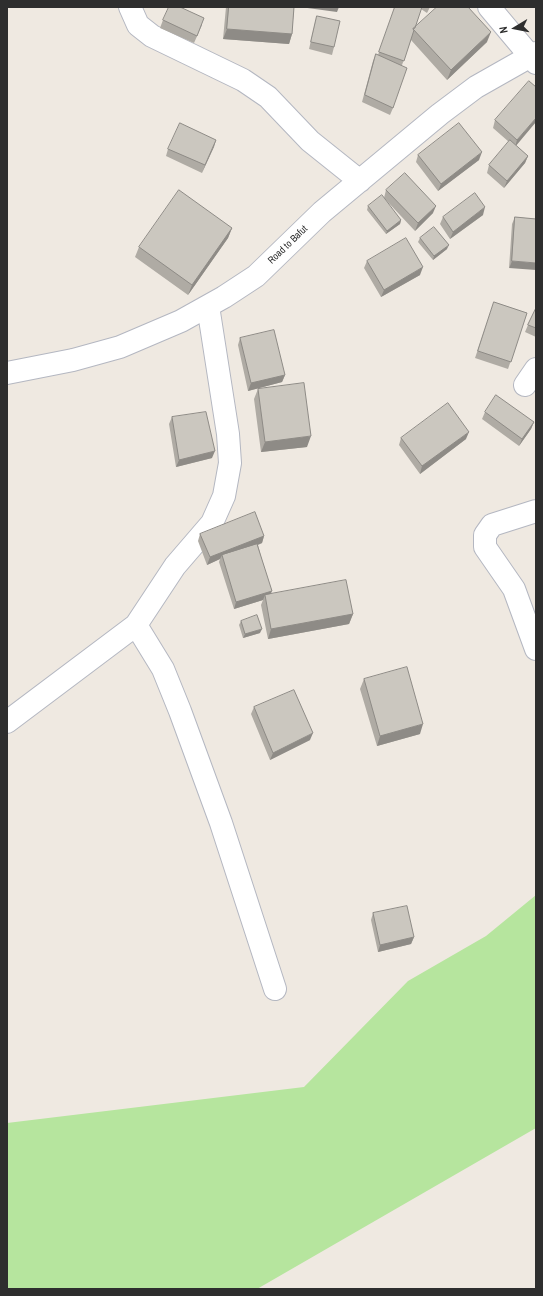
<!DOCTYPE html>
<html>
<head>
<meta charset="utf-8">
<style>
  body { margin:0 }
  #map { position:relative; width:543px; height:1296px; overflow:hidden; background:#efe9e1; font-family:"Archivo Narrow",sans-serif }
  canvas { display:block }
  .frame { position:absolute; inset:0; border:8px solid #2e2e2e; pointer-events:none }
  .north { position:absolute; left:495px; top:8px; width:40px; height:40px; -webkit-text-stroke:3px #fff; paint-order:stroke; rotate:260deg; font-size:11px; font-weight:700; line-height:16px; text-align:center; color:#2e2e2e }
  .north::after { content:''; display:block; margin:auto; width:14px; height:18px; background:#2e2e2e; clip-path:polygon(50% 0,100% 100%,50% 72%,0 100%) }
</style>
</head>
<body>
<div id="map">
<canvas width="543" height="1296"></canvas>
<div class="frame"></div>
<div class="north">N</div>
</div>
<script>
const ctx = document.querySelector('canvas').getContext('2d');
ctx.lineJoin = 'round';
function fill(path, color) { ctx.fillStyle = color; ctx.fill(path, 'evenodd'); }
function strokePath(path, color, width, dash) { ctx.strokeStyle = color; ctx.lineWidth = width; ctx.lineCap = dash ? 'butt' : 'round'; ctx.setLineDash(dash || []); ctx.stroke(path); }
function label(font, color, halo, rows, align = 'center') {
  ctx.font = font + ' "Archivo Narrow",sans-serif'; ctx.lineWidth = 3; ctx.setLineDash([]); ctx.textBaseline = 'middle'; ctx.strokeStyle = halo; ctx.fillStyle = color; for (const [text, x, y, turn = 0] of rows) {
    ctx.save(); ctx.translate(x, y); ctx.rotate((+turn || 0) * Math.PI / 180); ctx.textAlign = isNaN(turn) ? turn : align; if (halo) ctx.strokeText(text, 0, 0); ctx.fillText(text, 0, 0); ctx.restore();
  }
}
fill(new Path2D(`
  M 536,895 L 536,1128 L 257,1289 L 7,1289 L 7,1123 L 304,1087 L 408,981 L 486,936 Z`), '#b6e59e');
const minor = new Path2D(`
  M 130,7 L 138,25 L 152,36 L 243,80 L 268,97 L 310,141 L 360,181
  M 489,7 L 536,63
  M 7,373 L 73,360 L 120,347 L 181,321 L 224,297 L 256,276 L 322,212 L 440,114 L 476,87 L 536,53
  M 525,385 L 536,369
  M 536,511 L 492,525 L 485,535 L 485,547 L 514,589 L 536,649
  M 136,625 L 163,669 L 180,711 L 221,823 L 275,989
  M 7,722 L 136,625 L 175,566 L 212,523 L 224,496 L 230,463 L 228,434 L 208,306`);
strokePath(minor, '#b4b7c1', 24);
strokePath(minor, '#fff', 22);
fill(new Path2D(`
  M 226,7 L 294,7 L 292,34 L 289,44 L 223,39 Z
  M 395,7 L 430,7 L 427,13 L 421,9 L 415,28 L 487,42 L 447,80 L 411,40 L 402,65 L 393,108 L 390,115 L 362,102 L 373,61 L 376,54 L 378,55 Z
  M 317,16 L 334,47 L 332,55 L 309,49 L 315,23 Z
  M 163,20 L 202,25 L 194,43 L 160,28 Z
  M 536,87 L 516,146 L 528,156 L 525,163 L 504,188 L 487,173 L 489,165 L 509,142 L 493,128 L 495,120 Z
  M 216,140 L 202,173 L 166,156 L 168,149 Z
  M 418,155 L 479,160 L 438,191 L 416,162 Z
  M 386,190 L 433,213 L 415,231 L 384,198 Z
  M 368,206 L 401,220 L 400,224 L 386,234 L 367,210 Z
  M 483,215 L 450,239 L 440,224 L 443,217 Z
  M 515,217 L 536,219 L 509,268 L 512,224 Z
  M 232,228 L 228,238 L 188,295 L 135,257 L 139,247 Z
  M 420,238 L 447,249 L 433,260 L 418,242 Z
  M 367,261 L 420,275 L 381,297 L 364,268 Z
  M 494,302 L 527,313 L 508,369 L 475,358 Z
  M 536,308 L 536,337 L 525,332 L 528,325 Z
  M 240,338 L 285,375 L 282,382 L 248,391 L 238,345 Z
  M 258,389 L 307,447 L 261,452 L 254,399 Z
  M 485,412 L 534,422 L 531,429 L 519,446 L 482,419 Z
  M 172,417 L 212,458 L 176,467 L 169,424 Z
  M 401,438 L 466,439 L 420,474 L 399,445 Z
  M 200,534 L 264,536 L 262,543 L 258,545 L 271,594 L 353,614 L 349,624 L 268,639 L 261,605 L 263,600 L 234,609 L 219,562 L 220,559 L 207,565 L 198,541 Z
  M 241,621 L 260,633 L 243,638 L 239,625 Z
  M 364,679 L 420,734 L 377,746 L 360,689 Z
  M 254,707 L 310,740 L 270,760 L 251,714 Z
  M 373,913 L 414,937 L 411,944 L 378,952 L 371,920 Z`), '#afaba4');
fill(new Path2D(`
  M 300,7 L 339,7 L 337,12 Z
  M 227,29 L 292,34 L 289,44 L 223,39 Z
  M 491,32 L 487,42 L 447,80 L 451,70 Z
  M 536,118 L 536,122 L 515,147 L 517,140 Z
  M 216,140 L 214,147 L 202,173 L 205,165 Z
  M 482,152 L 479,160 L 438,191 L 441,184 Z
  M 528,156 L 525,163 L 504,188 L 507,181 Z
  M 436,206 L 433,213 L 415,231 L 418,223 Z
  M 485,207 L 483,215 L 450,239 L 453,232 Z
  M 401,220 L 400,224 L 386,234 L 387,231 Z
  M 232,228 L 228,238 L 188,295 L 192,285 Z
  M 449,245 L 447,249 L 433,260 L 434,256 Z
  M 512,261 L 536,263 L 536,270 L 509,268 Z
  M 423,267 L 420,275 L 381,297 L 384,290 Z
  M 285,375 L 282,382 L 248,391 L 251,383 Z
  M 534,422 L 531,429 L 519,446 L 522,439 Z
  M 469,432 L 466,439 L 420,474 L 422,466 Z
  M 311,436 L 307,447 L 261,452 L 265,442 Z
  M 215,451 L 212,458 L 176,467 L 179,460 Z
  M 264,536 L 262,543 L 223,558 L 222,555 L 220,559 L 207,565 L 210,557 Z
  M 272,591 L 269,598 L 265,595 L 263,600 L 234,609 L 236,602 Z
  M 353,614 L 349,624 L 268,639 L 271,629 Z
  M 262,629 L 260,633 L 243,638 L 245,634 Z
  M 423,724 L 420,734 L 377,746 L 380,736 Z
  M 313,733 L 310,740 L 270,760 L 273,753 Z
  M 414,937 L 411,944 L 378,952 L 380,945 Z`), '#8e8b86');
const building = new Path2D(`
  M 169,7 L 180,7 L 204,18 L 197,36 L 163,20 Z
  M 229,7 L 294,7 L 292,34 L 227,29 Z
  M 395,7 L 422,7 L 415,28 L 413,29 L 414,30 L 404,61 L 379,52 Z
  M 437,7 L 468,7 L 491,32 L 451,70 L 413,29 Z
  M 317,16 L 340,21 L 334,47 L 311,42 Z
  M 376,54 L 407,68 L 393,108 L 365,95 Z
  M 529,81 L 536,87 L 536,118 L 517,140 L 495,120 Z
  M 180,123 L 216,140 L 205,165 L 168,149 Z
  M 459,123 L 482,152 L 441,184 L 418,155 Z
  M 510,140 L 528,156 L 507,181 L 489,165 Z
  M 405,173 L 436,206 L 418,223 L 386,190 Z
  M 179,190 L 232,228 L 192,285 L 139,247 Z
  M 475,193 L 485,207 L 453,232 L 443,217 Z
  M 382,195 L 401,220 L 387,231 L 368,206 Z
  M 515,217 L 536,219 L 536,263 L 512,261 Z
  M 434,227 L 449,245 L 434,256 L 420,238 Z
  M 406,238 L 423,267 L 384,290 L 367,261 Z
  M 494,302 L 527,313 L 511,362 L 478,351 Z
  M 536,308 L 536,328 L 528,325 Z
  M 274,330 L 285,375 L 251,383 L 240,338 Z
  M 304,383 L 311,436 L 265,442 L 258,389 Z
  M 496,395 L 534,422 L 522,439 L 485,412 Z
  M 448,403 L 469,432 L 422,466 L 401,438 Z
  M 206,412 L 215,451 L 179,460 L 172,417 Z
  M 255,512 L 264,536 L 210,557 L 200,534 Z
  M 257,544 L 272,591 L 236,602 L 222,555 Z
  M 346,580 L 353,614 L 271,629 L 265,595 Z
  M 257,615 L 262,629 L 245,634 L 241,621 Z
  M 407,667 L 423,724 L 380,736 L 364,679 Z
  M 294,690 L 313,733 L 273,753 L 254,707 Z
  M 407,906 L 414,937 L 380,945 L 373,913 Z`);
fill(building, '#cbc7bf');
strokePath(building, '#8e8b86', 1);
label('10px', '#2e2e2e', '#fff', [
  ["Road to Bafut",288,245,-44]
]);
</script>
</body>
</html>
